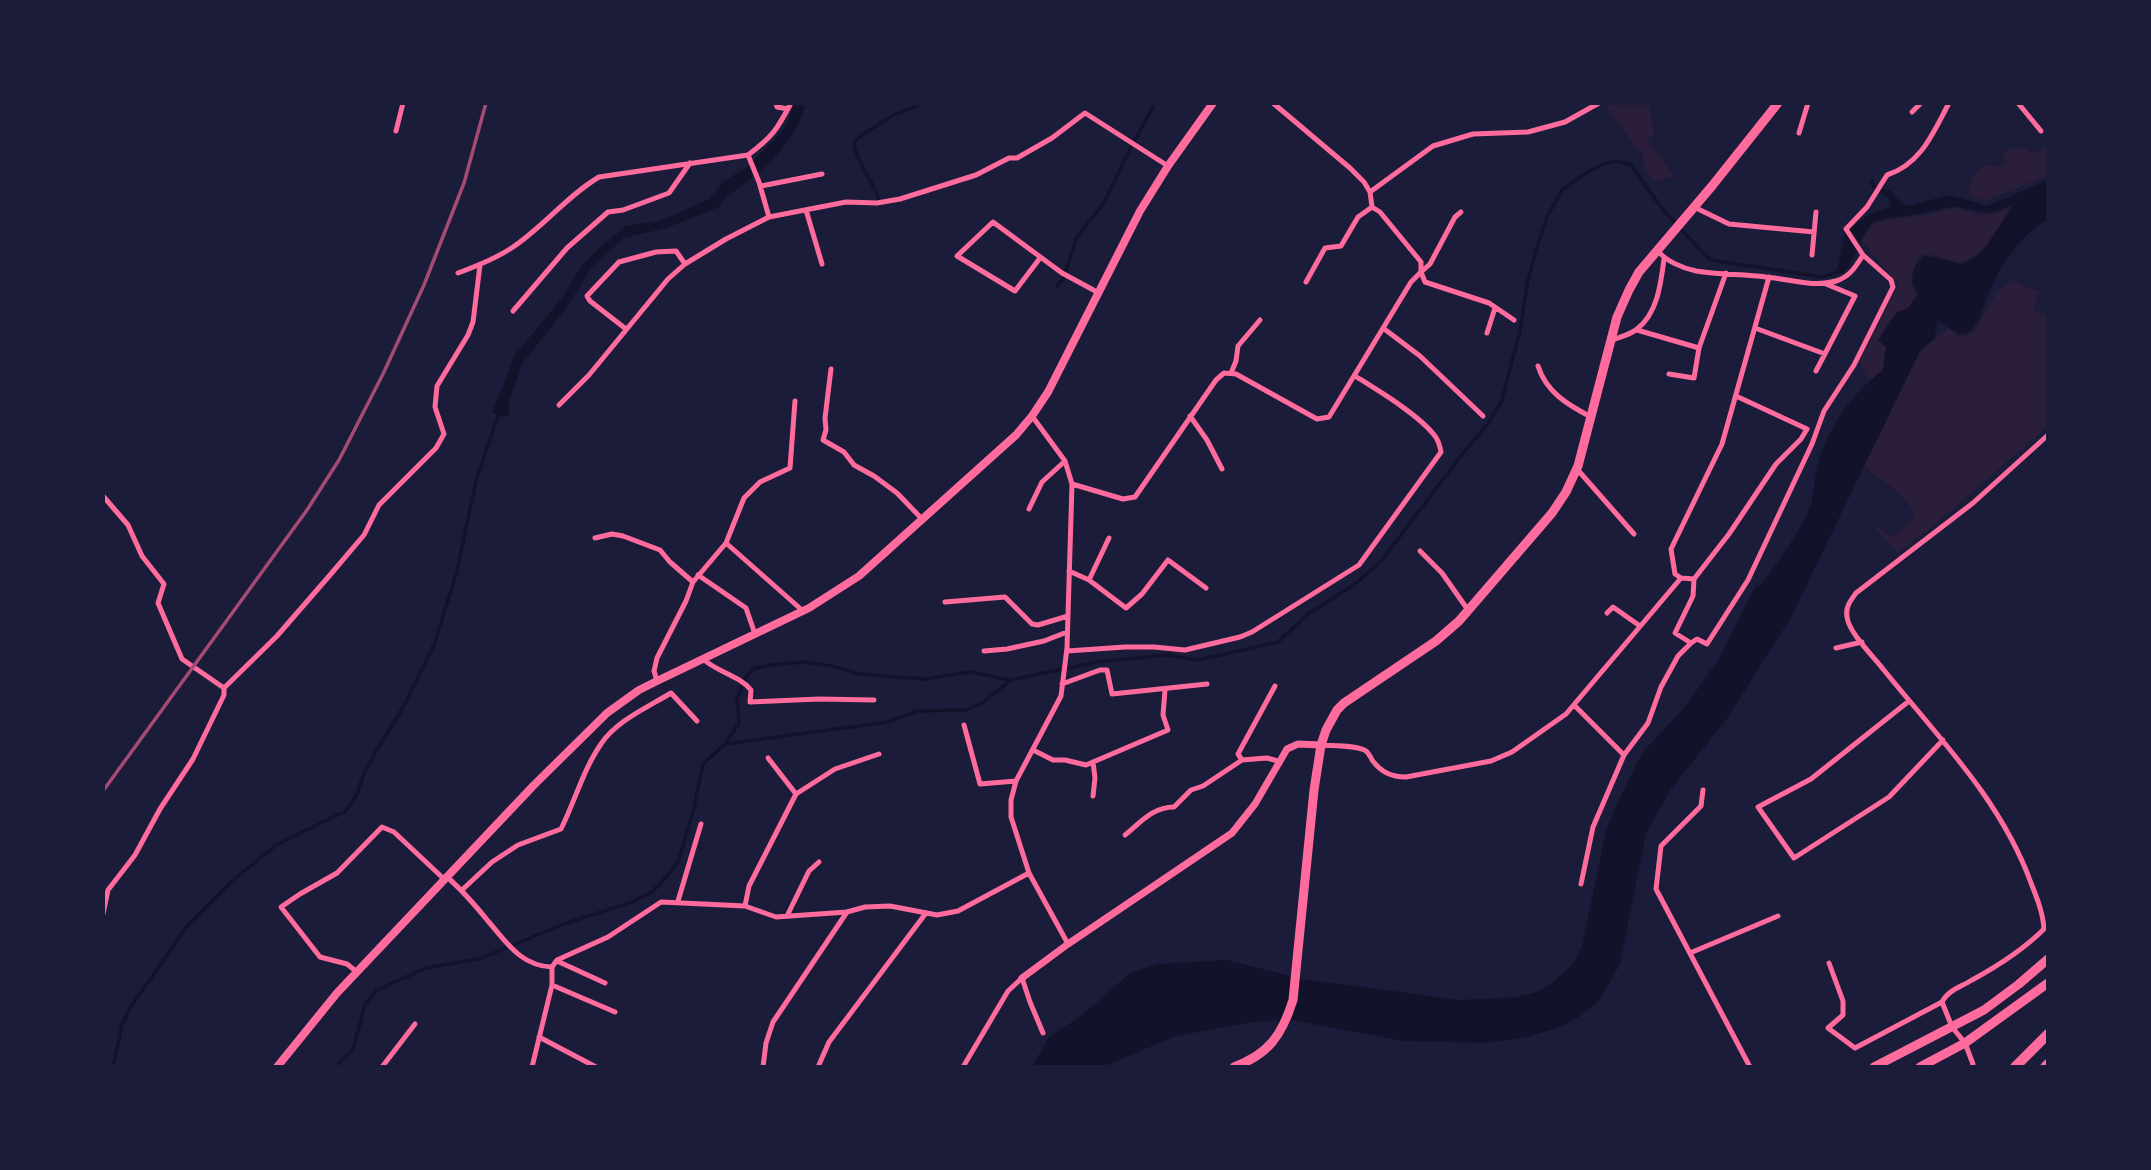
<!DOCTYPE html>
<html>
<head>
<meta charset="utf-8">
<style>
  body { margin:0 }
  #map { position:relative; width:2151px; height:1170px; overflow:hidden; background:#1b1b3a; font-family:Raleway,sans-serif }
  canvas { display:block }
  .frame { position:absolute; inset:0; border:105px solid #1b1b3a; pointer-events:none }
</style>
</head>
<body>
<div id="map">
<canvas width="2151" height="1170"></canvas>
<div class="frame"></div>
</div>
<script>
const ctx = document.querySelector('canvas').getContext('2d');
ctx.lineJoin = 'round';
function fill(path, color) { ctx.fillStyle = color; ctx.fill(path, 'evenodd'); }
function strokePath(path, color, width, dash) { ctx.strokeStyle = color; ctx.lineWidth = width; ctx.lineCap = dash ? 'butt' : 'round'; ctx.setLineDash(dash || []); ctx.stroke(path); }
fill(new Path2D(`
  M 1609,103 L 1649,103 L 1654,134 L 1647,140 L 1675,176 L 1655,182 L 1645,169 L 1642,151 L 1635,147 L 1606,106 Z
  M 2048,146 L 2048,175 L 1985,201 L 1968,195 C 1970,185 1974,166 1987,165 C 1995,164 1996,169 2005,165 L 2003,157 L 2008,149 L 2026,149 L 2032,153 Z
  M 2010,207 L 1997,231 L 1979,253 L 1962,263 L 1928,254 L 1919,256 C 1913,271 1906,281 1917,294 L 1886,346 L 1883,370 L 1869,381 L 1859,362 L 1898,286 L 1896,281 L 1861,240 L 1872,225 L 1891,219 L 1927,215 L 1956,208 L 1979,215 L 1998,214 Z
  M 2014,281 L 2039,292 L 2033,307 L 2037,313 L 2048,315 L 2048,426 L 1932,527 L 1898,553 L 1876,530 L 1878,527 L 1893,538 L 1914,518 L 1914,511 L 1900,494 L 1863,466 L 1920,351 L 1949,328 L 1961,338 L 1974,331 L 1999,289 Z`), '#2a1e3b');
fill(new Path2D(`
  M 794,103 L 805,103 L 805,106 C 797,136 776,157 753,177 C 741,187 728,193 719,207 L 666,228 L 624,238 L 592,267 L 566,308 L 522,364 L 509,402 L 509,417 L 492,413 L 515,355 L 562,298 L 582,265 L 600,247 L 626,226 L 660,221 L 709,199 L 723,182 L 747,167 L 779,135 L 788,122 Z
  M 1873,179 L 1877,187 L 1891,191 L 1901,203 L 1906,205 L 1912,205 L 1949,195 L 1987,206 L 2048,180 L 2048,218 C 2044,222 2039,224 2035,228 C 2016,243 1999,268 1990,290 C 1984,302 1978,335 1962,334 C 1955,334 1945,324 1938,321 L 1934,339 L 1920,351 L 1791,617 L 1728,717 L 1671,789 L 1646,833 L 1620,964 L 1600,999 L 1582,1015 L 1561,1027 L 1526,1037 L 1485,1043 L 1404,1041 L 1292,1020 L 1252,1022 L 1176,1036 L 1102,1067 L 1032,1067 L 1049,1037 L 1081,1016 L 1130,973 L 1158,964 L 1226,960 L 1302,979 L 1460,1000 L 1518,997 L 1537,992 L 1552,983 L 1572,965 L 1582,947 L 1605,835 L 1615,808 L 1642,753 L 1684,708 L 1719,659 L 1755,587 L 1763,583 C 1779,559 1801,532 1811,504 C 1814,494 1814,482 1816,472 C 1824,432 1851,394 1883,370 L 1886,347 L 1878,340 L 1896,313 L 1909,307 L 1918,293 C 1908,279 1912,267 1925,256 L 1962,264 L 1980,254 L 1985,248 L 2012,208 L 2010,205 C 1985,221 1976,206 1951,207 C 1942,208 1933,211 1924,213 C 1907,216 1891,217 1874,221 C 1859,237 1857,257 1843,274 L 1837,270 L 1845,232 L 1869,214 L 1891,207 L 1889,198 C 1881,192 1873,191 1868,181 Z`), '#12122b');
strokePath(new Path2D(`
  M 879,200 C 873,180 856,162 854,142 L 863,134 L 892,116 L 924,103
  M 1057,286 L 1063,279 L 1077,237 L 1104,203 L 1132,145 L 1155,103
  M 725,744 L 739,723 L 737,699 L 746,677 L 755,668 L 772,665 L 803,662 L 832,666 L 860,674 L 924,679 L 971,672 L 1010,680
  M 113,1067 L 122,1025 L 130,1008 L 188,925 L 232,881 L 276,845 L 346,811 L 357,794 L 363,776 L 375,753 L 405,704 L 435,642 L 457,571 L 476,481 L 500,410
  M 335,1067 L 353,1049 L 365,1004 L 377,990 L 426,968 L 479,959 L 564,924 L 632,902 L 652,892 L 672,871 L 679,859 L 693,812 L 703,764 L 725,744 L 888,722 L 917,711 L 966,710 L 982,703 L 1011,680 L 1097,662 L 1167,655 L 1198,660 L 1278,642 L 1309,613 L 1354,585 L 1382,560 L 1463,453 L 1488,424 L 1502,400 L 1520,331 L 1527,285 L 1536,250 L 1547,217 L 1562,190 L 1583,175 L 1603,164 L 1617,161 L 1631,165 L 1663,210 L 1709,259 L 1717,261 L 1823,277 L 1840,271 L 1841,269`), '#12122b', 3.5);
strokePath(new Path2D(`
  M 776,103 L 777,107 L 788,109
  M 1273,103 L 1350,168 L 1364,182 L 1370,192 L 1372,207
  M 2018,103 L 2041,131
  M 1912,112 L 1921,103
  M 396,131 L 403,103
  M 1799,133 L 1808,103
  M 748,155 L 759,182 L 769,217 L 846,202 L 877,203 L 900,199 L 976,175 L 1009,158 L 1017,158 L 1052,138 L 1085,113 L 1168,166
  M 761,186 L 822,174
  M 1370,192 L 1433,146 L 1473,134 L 1528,132 L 1565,122 L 1599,103
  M 1694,207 L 1729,224 L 1814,232
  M 806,210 L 822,264
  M 1461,212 L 1455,217 L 1430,264 L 1421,272 L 1425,282 L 1489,303 L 1514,320
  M 1658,251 C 1666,261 1682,268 1696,271 C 1719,275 1743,274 1766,277 C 1789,279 1814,288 1836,281 C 1850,277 1856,266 1863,255 L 1891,280 L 1893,287 L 1854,365 L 1824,411 L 1812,444 L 1748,580 L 1707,644 L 1697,639 L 1691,643 L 1675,633 L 1693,596 L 1694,579
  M 1812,255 L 1816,212
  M 1863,255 L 1846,229 L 1867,207 L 1887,175 C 1921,164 1933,133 1949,103
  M 1040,258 L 1015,291 L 957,256 L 993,222 L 1062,273 L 1099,293
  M 458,273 C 477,266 497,258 513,247 C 544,226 567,196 599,177 L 748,155 C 772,137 777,130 791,103
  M 513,311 L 567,248 L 608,212 L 623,210 L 669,193 L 690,163
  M 1383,328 L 1420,356 L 1483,416
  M 1755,328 L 1825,354
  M 626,329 L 590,301 L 587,296 L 619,262 L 656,252 L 676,251 L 685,264
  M 1637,330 L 1699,348
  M 1487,333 L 1495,308
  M 1612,340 C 1620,337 1630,335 1637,329 C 1658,313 1661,282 1664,259
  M 1538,366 C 1546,392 1568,405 1591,417
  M 831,369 L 825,418 L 826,430 L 823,440 L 844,452 L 854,465 L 874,476 L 897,493 L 923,520
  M 1816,371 L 1855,296 L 1826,284
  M 1231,373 L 1236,361 L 1238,346 L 1260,320
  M 1669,374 L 1694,378 L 1699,348 L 1726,273
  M 1736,396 L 1807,429 L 1801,439 L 1776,464 L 1729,534 L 1694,579 L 1681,578 L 1675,574 L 1671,549 L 1722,444 L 1769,277
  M 559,405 L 589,375 L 668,279 L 685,264 L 726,239 L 769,217
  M 1032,416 L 1065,461 L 1072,484 L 1067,648 L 1061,696 L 1016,781 L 1011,800 L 1011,817 L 1029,873 L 1068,944
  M 1190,416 L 1207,440 L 1222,469
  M 1577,469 L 1634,534
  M 1072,484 L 1123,499 L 1135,497 L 1216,380 L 1224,373 L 1236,374 L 1317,419 L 1329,417 L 1411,282 L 1421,272 L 1421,262 L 1380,212 L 1372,207 L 1358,217 L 1341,246 L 1325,248 L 1306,282
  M 103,496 L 128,525 L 142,556 L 164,584 L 158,603 L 182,659 L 224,688
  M 1029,509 L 1042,482 L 1065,461
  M 595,538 L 612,534 L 623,536 L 660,550 L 670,562 L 693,582
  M 726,543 L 803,611
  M 1420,551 L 1442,573 L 1468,610
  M 1069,571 L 1089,580 L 1126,608 L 1142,594 L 1168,560 L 1206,588
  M 698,575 L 746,608 L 755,634
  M 1089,580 L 1109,538
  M 945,602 L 1005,597 L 1032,624 L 1038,625 L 1068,616
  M 1607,613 L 1613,607 L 1640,626
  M 1836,648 L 1862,642
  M 984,651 L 1007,649 L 1044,641 L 1067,632
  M 1067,651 L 1125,647 L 1154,647 L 1185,650 L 1240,637 L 1252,632 L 1359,565 L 1441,452 C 1440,447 1439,441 1435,436 C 1419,415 1379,391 1355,376
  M 703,659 C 717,672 740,676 751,690 L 750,702 L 819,699 L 874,700
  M 657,681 L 654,671 L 657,658 L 686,601 L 693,582 L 726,543 L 744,498 L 760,482 L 790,468 L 795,401
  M 1062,684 L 1100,670 L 1107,670 L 1112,694 L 1207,684
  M 1275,686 L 1238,754 L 1242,760 L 1267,758 L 1278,761
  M 1909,701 L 1811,779 L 1758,807 L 1794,858 L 1889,797 L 1943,740
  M 1574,705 L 1624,755 L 1648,723 L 1661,687 L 1678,656 L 1691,643
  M 964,725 L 980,784 L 1016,781
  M 1321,745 C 1331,746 1358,745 1366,751 C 1367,751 1372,759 1372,760 C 1381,772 1391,777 1406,777 L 1491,761 L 1512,752 L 1566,714 L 1681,578
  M 1033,750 L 1053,760 L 1065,760 L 1086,765 L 1168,730 L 1163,715 L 1165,690
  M 768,758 L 796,794
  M 1093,762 L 1095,778 L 1093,796
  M 1703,790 L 1701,806 L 1661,846 L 1656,889 L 1750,1067
  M 1125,835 C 1141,822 1153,807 1174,807 L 1191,790 L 1203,786 L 1242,760
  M 447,877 C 462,890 475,905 488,921 C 507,943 521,966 552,967 L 557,960 L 608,937 L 661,902 L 745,906 L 776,917 L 847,912 L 865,907 L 890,906 L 937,915 L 958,911 L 1029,873
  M 1581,884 L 1593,827 L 1624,755
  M 462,890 L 492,862 L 518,845 L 561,829 C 575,801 583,770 601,744 C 616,721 648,707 671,693 L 697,721
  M 678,901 L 701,824
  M 745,906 L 749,886 L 796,794 L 835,769 L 879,754
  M 103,914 L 108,890 L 135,855 L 160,809 L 193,759 L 224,695 L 224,688 L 277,636 L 330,575 L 364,535 L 379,505 L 436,448 L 444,434 L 435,407 L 437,386 L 468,335 L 473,322 L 480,265
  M 787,916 L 809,871 L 819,862
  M 1690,953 L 1778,916
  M 557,961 L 605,983
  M 1829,963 L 1843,1001 L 1843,1015 L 1828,1028 L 1855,1048 L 1942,1002
  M 357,972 L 347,964 L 320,957 L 281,907 L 300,894 L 337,873 L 382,827 L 394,832 L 444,879
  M 552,985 L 615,1012
  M 539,1037 L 596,1067
  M 382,1067 L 415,1024
  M 532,1067 L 552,985 L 552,967
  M 763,1067 L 766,1043 L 773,1022 L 847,912
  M 818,1067 L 829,1042 L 926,913
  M 963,1067 L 1008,991 L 1022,978 L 1030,1002 L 1043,1033
  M 1972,1067 L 1973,1064 L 1965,1043 L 1952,1027 L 1942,1002 C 1948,990 1961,987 1972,980 C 1996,967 2025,948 2044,929 C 2043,913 2037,898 2031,883 C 2001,800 1938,737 1883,669 C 1873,656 1849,633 1847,617 C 1845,607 1851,600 1856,593 L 1973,503 L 2048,435`), '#ff6b9d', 5);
strokePath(new Path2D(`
  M 1022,978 L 1068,944 L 1232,833 L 1255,804 L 1287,749 L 1298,744 L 1321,745`), '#ff6b9d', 7);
strokePath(new Path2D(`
  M 277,1067 L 337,993 L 534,785 L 607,713 L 639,690 L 657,681 L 809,608 L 859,576 L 1016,435 L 1032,416 L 1048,392 L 1140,211 L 1168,166 L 1213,103`), '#ff6b9d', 8);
strokePath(new Path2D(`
  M 1234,1067 C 1269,1054 1282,1035 1293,1000 L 1314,790 L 1321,745 L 1326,730 L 1337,710 L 1344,703 L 1436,641 L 1459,621 L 1552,513 L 1566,492 L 1578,466 L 1617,317 L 1629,290 L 1639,272 L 1712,186 L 1778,103`), '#ff6b9d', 9);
strokePath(new Path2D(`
  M 1874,1067 L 1984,1010 L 2019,984 L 2048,959
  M 1920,1067 L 1965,1043 L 2048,983`), '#ff6b9d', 9);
strokePath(new Path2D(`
  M 2015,1067 L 2048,1034
  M 2045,1067 L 2048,1064`), '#ff6b9d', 10);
strokePath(new Path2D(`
  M 103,791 L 307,510 L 339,460 L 383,374 L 424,285 L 464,183 L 486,103`), '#a44b75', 3.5);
</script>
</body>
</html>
